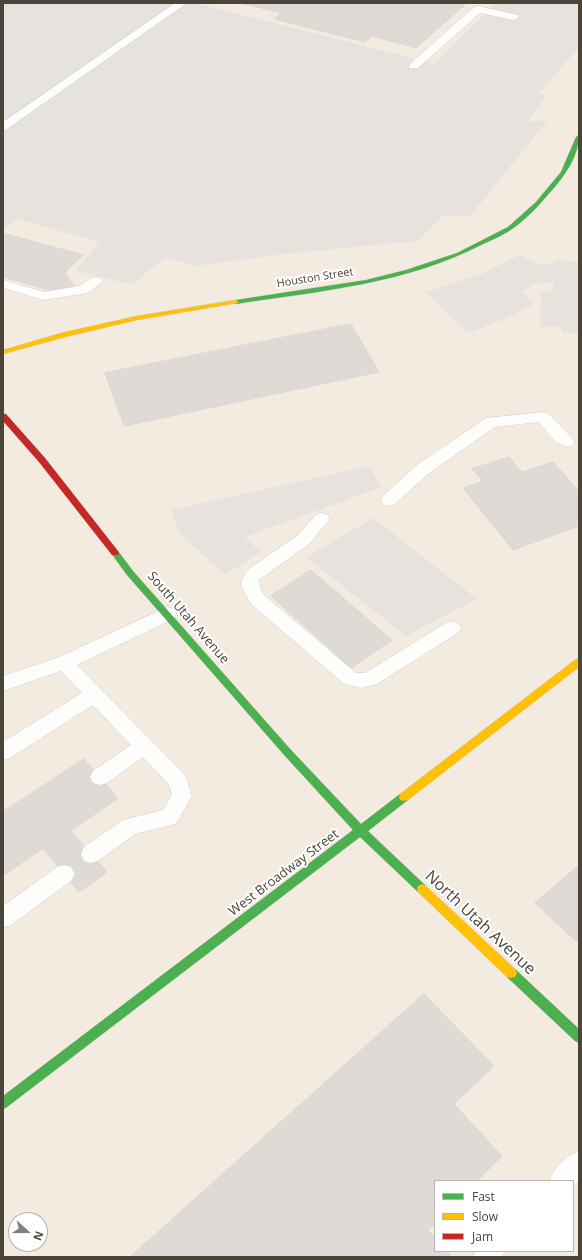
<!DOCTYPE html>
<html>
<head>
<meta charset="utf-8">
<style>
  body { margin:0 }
  #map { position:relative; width:582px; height:1260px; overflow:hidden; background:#f4f2ee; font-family:"Open Sans",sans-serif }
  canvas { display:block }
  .frame { position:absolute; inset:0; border:4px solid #4b4439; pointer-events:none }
  .legend { position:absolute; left:434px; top:1180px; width:140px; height:72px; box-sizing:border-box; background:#fff; border:1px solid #b7b4b0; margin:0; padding:5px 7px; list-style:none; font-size:12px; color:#4b4439 }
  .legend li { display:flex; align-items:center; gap:8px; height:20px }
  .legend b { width:20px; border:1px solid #b7b4b0 }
  .north { position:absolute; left:8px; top:1212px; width:40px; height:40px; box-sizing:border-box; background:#fff; border:1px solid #b7b4b0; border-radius:50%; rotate:111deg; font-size:11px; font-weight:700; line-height:16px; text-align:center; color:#4b4439 }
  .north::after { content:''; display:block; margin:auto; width:14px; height:18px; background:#868178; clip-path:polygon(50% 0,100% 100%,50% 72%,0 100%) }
</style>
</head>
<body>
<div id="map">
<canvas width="582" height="1260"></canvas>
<div class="frame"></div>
<ul class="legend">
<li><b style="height:5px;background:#4caf50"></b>Fast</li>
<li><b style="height:5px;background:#ffc107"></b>Slow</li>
<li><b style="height:5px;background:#c62828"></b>Jam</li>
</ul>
<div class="north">N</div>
</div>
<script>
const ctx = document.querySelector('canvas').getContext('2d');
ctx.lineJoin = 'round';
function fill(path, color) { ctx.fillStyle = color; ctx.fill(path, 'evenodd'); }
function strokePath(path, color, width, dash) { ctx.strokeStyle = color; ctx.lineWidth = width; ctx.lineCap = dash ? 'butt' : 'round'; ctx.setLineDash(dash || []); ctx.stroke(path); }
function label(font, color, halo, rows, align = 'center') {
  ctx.font = font + ' "Open Sans",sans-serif'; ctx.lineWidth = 4; ctx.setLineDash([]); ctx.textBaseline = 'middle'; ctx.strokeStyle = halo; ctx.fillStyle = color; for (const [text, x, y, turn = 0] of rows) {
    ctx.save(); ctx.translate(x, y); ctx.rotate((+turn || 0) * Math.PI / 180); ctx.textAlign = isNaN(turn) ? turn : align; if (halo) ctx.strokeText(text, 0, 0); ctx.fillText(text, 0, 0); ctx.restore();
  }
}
fill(new Path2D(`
  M 3,3 L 579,3 L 579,1257 L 3,1257 ZM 435,1181 L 573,1181 L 573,1251 L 435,1251 ZM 16,1220 L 40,1220 L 40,1244 L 16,1244 Z`), '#f3ebdf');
fill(new Path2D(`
  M 3,3 L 196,3 L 435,64 L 495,3 L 579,3 L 579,47 L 539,93 L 546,96 L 528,121 L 547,121 L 470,216 L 443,216 L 417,241 L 284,254 L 195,266 L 165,257 L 132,285 L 76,271 L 99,242 L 17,219 L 3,229 Z
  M 519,255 L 540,265 L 554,263 L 559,260 L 579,262 L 579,333 L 562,333 L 561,326 L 540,327 L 541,291 L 551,292 L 555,281 L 534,284 L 522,292 L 534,304 L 505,319 L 468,333 L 426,292 L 481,274 Z
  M 369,466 L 382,487 L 245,537 L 261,552 L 225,575 L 179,533 L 171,510 Z
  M 373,518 L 477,599 L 406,636 L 306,557 Z`), '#e6e3df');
const building = new Path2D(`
  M 240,3 L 467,3 L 416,48 L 372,36 L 365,42 L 274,19 L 281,13 Z
  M 3,233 L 83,255 L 65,272 L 74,286 L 53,291 L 3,277 Z
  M 351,324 L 379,372 L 124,426 L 105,373 Z
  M 509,457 L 522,472 L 553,462 L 579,491 L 579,526 L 513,550 L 463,488 L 483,481 L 472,469 Z
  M 311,570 L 392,640 L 351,668 L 271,596 Z
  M 84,759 L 118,798 L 71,831 L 107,872 L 79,892 L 43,848 L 3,876 L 3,812 Z
  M 579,865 L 579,944 L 535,903 Z
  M 424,994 L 494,1066 L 454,1104 L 502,1156 L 477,1181 L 435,1181 L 435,1223 L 428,1230 L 435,1238 L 435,1251 L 447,1251 L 451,1256 L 449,1257 L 130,1257 Z`);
fill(building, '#dedbd6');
strokePath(building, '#dcd9d4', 1);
const lane = new Path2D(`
  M 175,3 L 183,3 L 184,5 L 7,129 L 3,131 L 3,122 Z
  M 478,6 L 518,15 L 519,17 L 514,20 L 480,13 L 418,68 L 410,68 L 409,66 L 410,64 L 474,7 Z
  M 96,277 L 101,278 L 103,281 L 88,293 L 44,300 L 3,288 L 3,280 L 44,292 L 79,286 L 91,278 Z
  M 543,412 L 548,413 L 572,438 L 574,442 L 572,446 C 558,450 548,432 539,422 L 495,427 L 429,473 L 395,504 L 389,506 L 383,504 L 381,500 L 383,496 L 417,465 L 486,418 Z
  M 322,513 L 328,515 L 330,519 L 310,543 L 259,580 L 260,588 L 264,595 L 356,673 L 365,673 L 446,623 L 452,621 L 458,623 L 461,628 L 458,633 L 377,684 L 361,688 L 344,684 L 252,605 C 243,590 236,583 249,569 L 298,535 L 316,515 Z
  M 167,607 L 173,609 L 176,614 L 173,619 L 77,665 L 185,775 L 192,796 L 176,824 L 135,834 L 98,861 L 91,863 L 84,861 L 81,854 L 84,847 L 123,820 L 163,810 L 172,795 L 169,785 L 143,757 L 107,783 L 100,785 L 93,783 L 90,777 L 93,771 L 131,745 L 93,705 L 10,758 L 3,760 L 3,742 L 82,693 L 61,671 L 3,691 L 3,676 L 57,658 Z
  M 64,865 L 71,867 L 75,874 L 71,881 L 11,925 L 3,928 L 3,906 L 57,867 Z
  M 579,1151 L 579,1181 L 573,1187 L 573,1181 L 549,1181 C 554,1168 566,1156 579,1151 Z
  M 476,1251 L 505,1251 L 502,1257 L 473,1257 Z`);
const fast = new Path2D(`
  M 579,135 C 579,155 566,174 553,189 C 541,203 528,218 512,229 C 504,235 492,240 483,244 C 406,284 320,291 236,304 L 233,302 L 236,300 L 366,280 L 406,270 L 457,253 L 508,227 L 536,202 L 561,172 L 576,137 Z
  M 115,550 L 118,551 L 133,571 L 291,750 L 361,824 L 400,794 L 404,793 L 408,794 L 409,797 L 408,800 L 368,831 L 426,886 L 427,889 L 426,892 L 422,894 L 418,892 L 360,837 L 7,1107 L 3,1109 L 3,1096 L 353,830 L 285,756 L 127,575 L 111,553 Z
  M 511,968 L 515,969 L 579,1029 L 579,1043 L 575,1041 L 507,977 L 505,973 L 507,969 Z`);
const slow = new Path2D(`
  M 236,300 L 238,301 L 238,303 L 137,320 L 69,336 L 3,354 L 3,350 L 65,332 L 137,316 Z
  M 579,658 L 579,667 L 408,800 L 404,801 L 400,800 L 399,797 L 400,794 L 576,659 Z
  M 422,884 L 426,886 L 515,969 L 517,973 L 515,977 L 511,978 L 507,977 L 418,892 L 417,889 L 418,886 Z`);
const jam = new Path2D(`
  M 3,414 L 6,414 L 45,458 L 118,551 L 119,553 L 118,555 L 112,555 L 39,462 L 3,421 Z`);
strokePath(lane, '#d2d0cb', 1);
strokePath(fast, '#d3cfc5', 1);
strokePath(slow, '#d3cfc5', 1);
strokePath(jam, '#d3cfc5', 1);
fill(lane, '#fdfdfc');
fill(fast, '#4caf50');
fill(slow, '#ffc107');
fill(jam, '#c62828');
label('11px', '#4b4439', '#fff', [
  ["Houston Street",315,278,-9]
]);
label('13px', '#4b4439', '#fff', [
  ["South Utah Avenue",188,618,49],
  ["West Broadway Street",284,873,-37]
]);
label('16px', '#4b4439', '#fff', [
  ["North Utah Avenue",480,923,43]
]);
</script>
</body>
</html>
